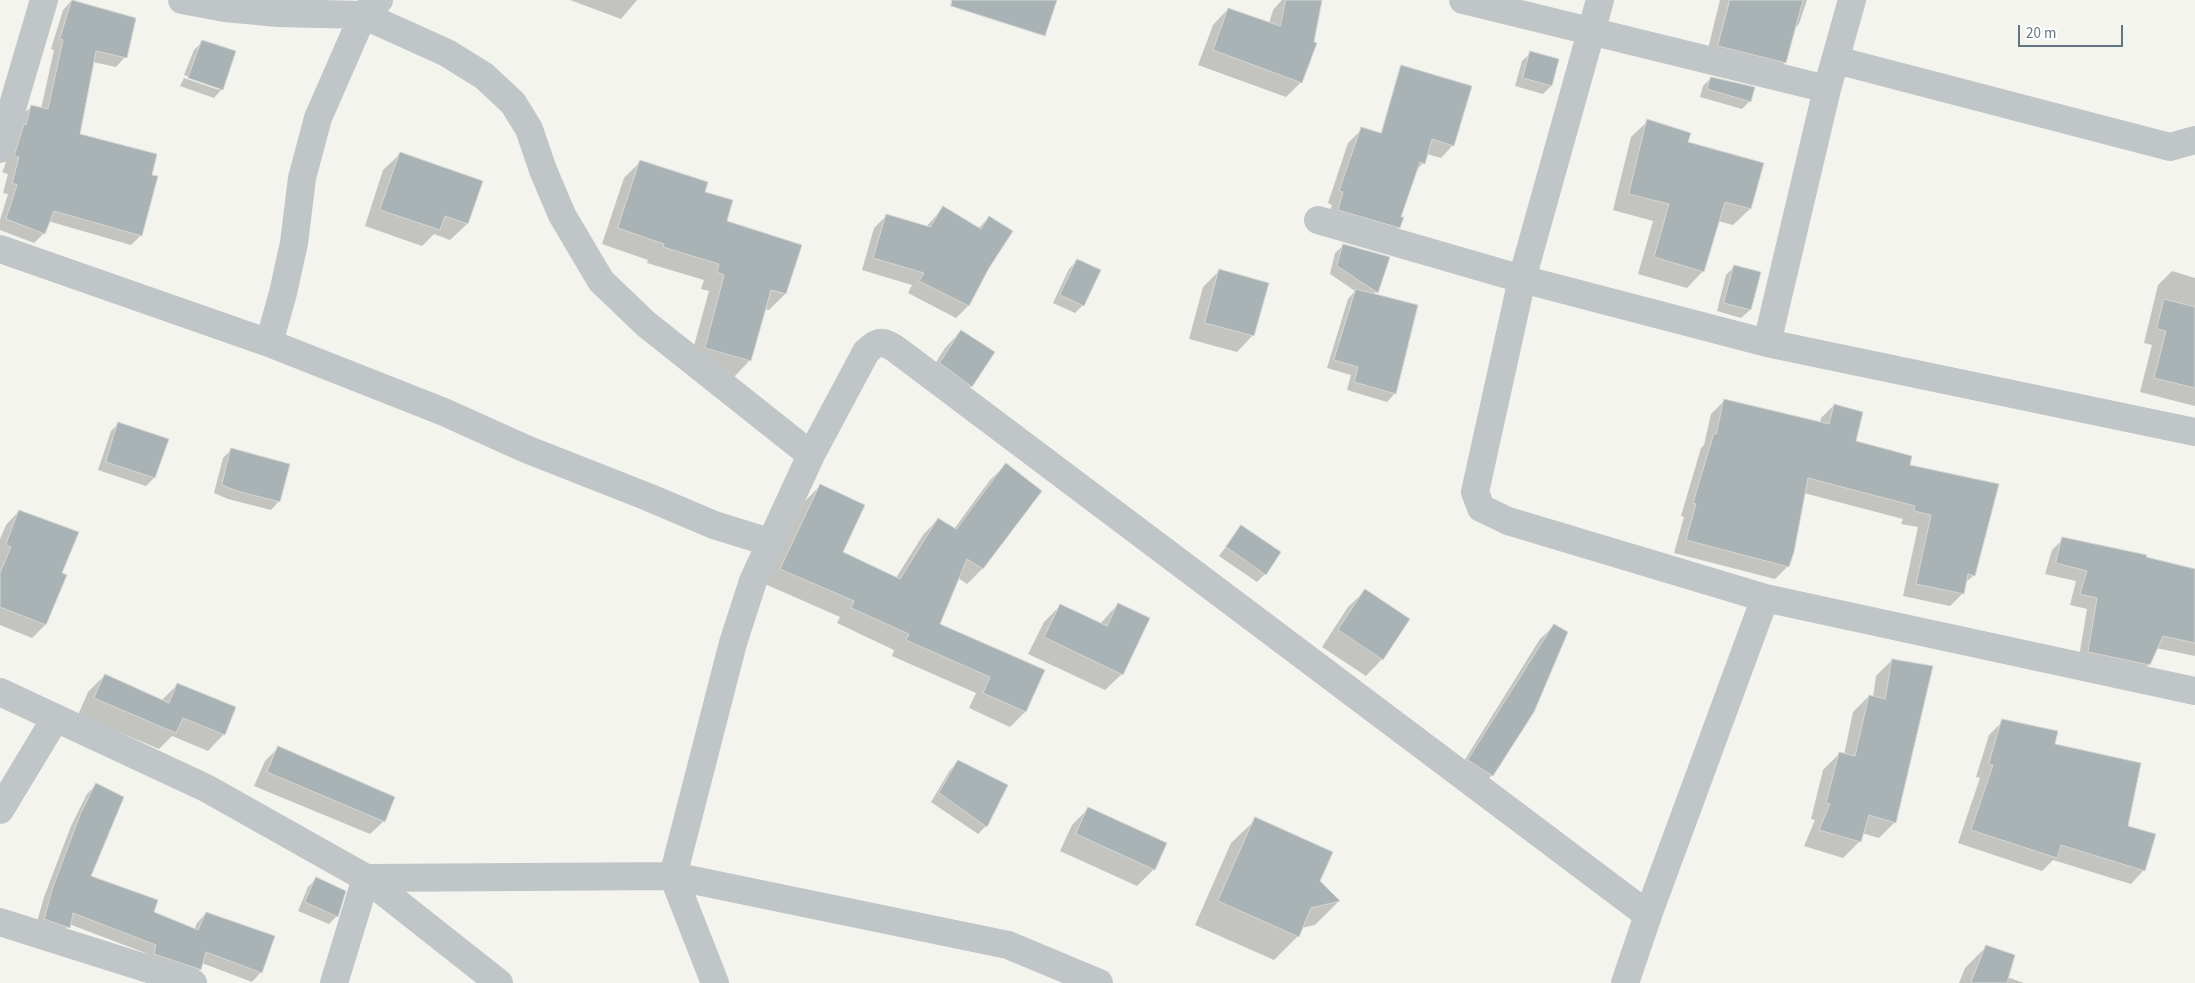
<!DOCTYPE html>
<html>
<head>
<meta charset="utf-8">
<style>
  body { margin:0 }
  #map { position:relative; width:2195px; height:983px; overflow:hidden; background:#f4f4ef; font-family:"Source Sans 3",sans-serif }
  canvas { display:block }
  .scale { position:absolute; left:2018px; top:25px; width:105px; height:22px; box-sizing:border-box; border:2px solid #617682; border-top:0; padding-left:6px; font-size:15px; line-height:18px; white-space:nowrap; color:#617682; -webkit-text-stroke:4px #fff; paint-order:stroke }
</style>
</head>
<body>
<div id="map">
<canvas width="2195" height="983"></canvas>
<div class="scale">20 m</div>
</div>
<script>
const ctx = document.querySelector('canvas').getContext('2d');
ctx.lineJoin = 'round';
function fill(path, color) { ctx.fillStyle = color; ctx.fill(path, 'evenodd'); }
function strokePath(path, color, width, dash) { ctx.strokeStyle = color; ctx.lineWidth = width; ctx.lineCap = dash ? 'butt' : 'round'; ctx.setLineDash(dash || []); ctx.stroke(path); }
fill(new Path2D(`
  M 72,0 L 125,57 L 116,67 L 93,62 L 78,134 L 151,176 L 141,235 L 131,245 L 48,221 L 44,233 L 34,243 L 0,230 L 0,220 L 8,194 L 3,193 L 8,174 L 2,172 L 4,168 L 21,116 L 31,107 L 41,109 L 54,50 L 51,49 L 63,10 Z
  M 570,0 L 637,0 L 621,19 Z
  M 1282,0 L 1311,0 L 1301,82 L 1286,97 L 1198,65 L 1213,25 L 1228,9 L 1269,24 L 1273,10 Z
  M 1720,0 L 1807,0 L 1799,24 L 1794,29 L 1785,62 L 1771,77 L 1705,61 Z
  M 202,42 L 222,89 L 214,98 L 180,86 L 184,78 L 219,90 L 219,87 L 184,75 L 194,50 Z
  M 1531,53 L 1551,86 L 1543,94 L 1515,86 L 1522,61 Z
  M 1711,78 L 1750,101 L 1742,109 L 1700,97 L 1703,86 Z
  M 1400,83 L 1453,145 L 1441,158 L 1427,154 L 1423,163 L 1415,172 L 1399,217 L 1399,227 L 1387,239 L 1326,222 L 1332,205 L 1328,203 L 1348,143 L 1361,130 L 1385,136 Z
  M 1648,121 L 1687,143 L 1750,209 L 1733,225 L 1718,221 L 1703,271 L 1687,288 L 1638,274 L 1653,221 L 1613,210 L 1631,137 Z
  M 400,154 L 481,181 L 467,224 L 450,240 L 434,234 L 422,246 L 365,226 L 383,170 Z
  M 641,161 L 703,193 L 725,222 L 801,246 L 785,294 L 769,310 L 764,309 L 750,360 L 734,377 L 689,364 L 709,291 L 701,289 L 704,280 L 647,263 L 648,260 L 602,244 L 624,178 Z
  M 943,208 L 978,229 L 989,217 L 988,267 L 968,306 L 956,318 L 908,293 L 912,285 L 862,270 L 874,228 L 886,216 L 926,227 Z
  M 1344,245 L 1388,258 L 1374,295 L 1395,393 L 1387,402 L 1347,390 L 1351,375 L 1327,368 L 1348,299 L 1355,291 L 1330,274 L 1335,253 Z
  M 1077,261 L 1083,305 L 1075,313 L 1053,303 L 1069,269 Z
  M 1734,267 L 1750,310 L 1741,318 L 1717,311 L 1726,275 Z
  M 1219,271 L 1253,335 L 1237,352 L 1189,339 L 1203,287 Z
  M 2172,271 L 2195,278 L 2195,406 L 2140,392 L 2152,345 L 2144,343 L 2158,285 Z
  M 961,331 L 971,386 L 955,403 L 925,380 L 945,348 Z
  M 1724,401 L 1820,423 L 1821,418 L 1834,405 L 1854,442 L 1908,466 L 1974,575 L 1964,584 L 1963,593 L 1950,606 L 1903,596 L 1918,527 L 1901,524 L 1903,519 L 1804,493 L 1788,566 L 1775,579 L 1674,553 L 1684,517 L 1681,516 L 1701,448 L 1704,445 L 1711,414 Z
  M 119,423 L 168,439 L 154,478 L 146,486 L 98,470 L 111,431 Z
  M 231,450 L 279,501 L 271,510 L 228,499 L 214,493 L 223,458 Z
  M 1006,465 L 982,569 L 967,584 L 958,578 L 938,625 L 1025,712 L 1010,727 L 969,708 L 976,693 L 892,656 L 894,650 L 837,623 L 840,617 L 765,584 L 805,501 L 820,486 L 842,553 L 896,578 L 923,535 L 938,519 L 954,529 L 990,480 Z
  M 19,511 L 60,574 L 65,576 L 45,625 L 32,638 L 0,625 L 0,539 L 6,525 Z
  M 1242,526 L 1265,574 L 1257,582 L 1219,556 Z
  M 2063,539 L 2195,569 L 2195,656 L 2156,648 L 2149,664 L 2138,676 L 2078,663 L 2087,609 L 2070,605 L 2076,581 L 2045,574 L 2052,550 Z
  M 1365,591 L 1382,659 L 1366,676 L 1322,647 L 1348,607 Z
  M 1118,604 L 1122,674 L 1105,690 L 1028,654 L 1044,622 L 1061,605 L 1100,624 Z
  M 1554,626 L 1533,711 L 1492,775 L 1478,789 L 1456,774 L 1540,639 Z
  M 1892,660 L 1895,822 L 1879,838 L 1862,833 L 1859,842 L 1843,858 L 1804,846 L 1815,820 L 1811,819 L 1823,770 L 1839,754 L 1844,755 L 1853,712 L 1869,696 L 1873,697 L 1876,676 Z
  M 105,675 L 161,701 L 178,684 L 224,734 L 208,751 L 172,736 L 159,749 L 78,715 L 88,692 Z
  M 2003,721 L 2054,745 L 2127,827 L 2144,870 L 2131,884 L 2053,860 L 2042,871 L 1958,843 L 1980,778 L 1976,777 L 1989,735 Z
  M 278,748 L 384,821 L 370,834 L 254,786 L 265,761 Z
  M 958,762 L 986,826 L 978,834 L 931,802 L 950,770 Z
  M 96,785 L 89,876 L 152,912 L 194,930 L 197,923 L 206,913 L 261,972 L 252,982 L 202,963 L 200,969 L 191,978 L 145,963 L 148,954 L 69,924 L 59,936 L 35,929 L 44,897 L 71,826 L 87,794 Z
  M 1088,809 L 1154,869 L 1137,886 L 1060,851 L 1072,825 Z
  M 1256,819 L 1339,901 L 1315,925 L 1301,928 L 1298,936 L 1274,960 L 1195,925 L 1231,843 Z
  M 316,879 L 337,916 L 329,924 L 298,911 L 308,887 Z
  M 1986,947 L 2007,977 L 2024,983 L 1959,983 L 1965,968 Z`), '#0003');
const building = new Path2D(`
  M 72,0 L 136,18 L 127,58 L 96,51 L 80,134 L 157,154 L 152,175 L 158,176 L 142,236 L 54,211 L 45,234 L 6,219 L 17,185 L 12,183 L 19,157 L 14,156 L 24,124 L 26,125 L 31,105 L 48,109 L 63,40 L 60,39 Z
  M 952,0 L 1057,0 L 1045,36 L 951,6 Z
  M 1286,0 L 1322,0 L 1314,42 L 1317,43 L 1302,83 L 1213,50 L 1228,8 L 1280,26 Z
  M 1730,0 L 1803,0 L 1786,63 L 1718,46 Z
  M 202,40 L 236,51 L 223,90 L 188,78 Z
  M 1530,51 L 1559,59 L 1552,86 L 1523,78 Z
  M 1401,65 L 1472,86 L 1454,146 L 1432,139 L 1425,164 L 1420,162 L 1401,217 L 1404,217 L 1400,228 L 1338,210 L 1343,192 L 1339,191 L 1361,127 L 1381,133 Z
  M 1711,77 L 1755,87 L 1751,102 L 1707,89 Z
  M 1647,119 L 1691,133 L 1688,142 L 1764,163 L 1751,209 L 1725,202 L 1704,272 L 1654,257 L 1669,204 L 1629,194 Z
  M 400,152 L 483,181 L 468,224 L 445,216 L 440,230 L 380,210 Z
  M 640,160 L 708,182 L 705,192 L 733,200 L 727,221 L 802,245 L 786,294 L 771,290 L 751,361 L 705,348 L 724,275 L 717,272 L 719,264 L 663,247 L 664,244 L 618,228 Z
  M 943,206 L 981,229 L 989,216 L 1013,231 L 989,268 L 969,306 L 919,281 L 924,273 L 873,258 L 886,214 L 930,227 Z
  M 1343,244 L 1390,257 L 1378,293 L 1337,266 Z
  M 1077,259 L 1101,270 L 1084,306 L 1060,295 Z
  M 1734,265 L 1761,272 L 1751,310 L 1724,303 Z
  M 1219,269 L 1269,283 L 1254,336 L 1205,323 Z
  M 1356,289 L 1418,305 L 1396,394 L 1354,382 L 1358,367 L 1334,360 Z
  M 2164,299 L 2195,307 L 2195,388 L 2154,378 L 2166,331 L 2157,329 Z
  M 961,330 L 995,352 L 972,387 L 940,363 Z
  M 1724,399 L 1829,424 L 1834,404 L 1863,412 L 1856,441 L 1912,456 L 1910,465 L 1999,484 L 1975,576 L 1968,574 L 1964,594 L 1916,584 L 1931,515 L 1914,511 L 1915,506 L 1808,478 L 1794,552 L 1789,567 L 1686,540 L 1696,504 L 1693,503 L 1714,433 L 1716,434 Z
  M 118,422 L 169,439 L 155,478 L 106,462 Z
  M 231,448 L 290,464 L 280,502 L 237,491 L 222,485 Z
  M 1006,463 L 1042,491 L 983,569 L 967,559 L 940,624 L 1045,670 L 1026,712 L 983,693 L 990,677 L 906,640 L 909,634 L 851,608 L 854,601 L 780,569 L 820,484 L 865,505 L 843,552 L 900,579 L 938,518 L 956,529 Z
  M 19,510 L 79,532 L 62,573 L 67,575 L 46,625 L 0,607 L 0,573 L 11,547 L 6,545 Z
  M 1241,525 L 1281,552 L 1266,575 L 1226,547 Z
  M 2062,537 L 2147,555 L 2146,557 L 2195,569 L 2195,643 L 2163,636 L 2150,665 L 2088,652 L 2097,598 L 2080,594 L 2087,571 L 2056,563 Z
  M 1365,589 L 1410,619 L 1383,660 L 1338,630 Z
  M 1118,603 L 1150,618 L 1123,675 L 1044,637 L 1060,604 L 1107,626 Z
  M 1554,624 L 1568,632 L 1534,712 L 1493,776 L 1468,760 Z
  M 1892,659 L 1933,666 L 1896,823 L 1869,815 L 1861,842 L 1819,830 L 1830,804 L 1826,803 L 1839,752 L 1855,756 L 1869,695 L 1885,699 Z
  M 105,674 L 169,703 L 177,683 L 236,707 L 225,735 L 183,718 L 176,733 L 94,698 Z
  M 2002,719 L 2058,731 L 2055,744 L 2141,763 L 2128,826 L 2156,834 L 2145,871 L 2061,845 L 2057,858 L 1971,830 L 1993,765 L 1989,764 Z
  M 278,746 L 395,797 L 385,822 L 267,772 Z
  M 958,760 L 1008,785 L 987,827 L 939,793 Z
  M 96,783 L 124,797 L 91,876 L 158,900 L 154,912 L 198,930 L 206,912 L 275,936 L 262,973 L 206,952 L 201,970 L 199,969 L 154,954 L 156,945 L 73,913 L 70,928 L 44,919 L 53,887 L 80,815 Z
  M 1088,807 L 1167,843 L 1155,870 L 1076,834 Z
  M 1255,817 L 1333,852 L 1320,881 L 1340,901 L 1311,908 L 1299,937 L 1218,901 Z
  M 316,877 L 346,891 L 338,917 L 305,902 Z
  M 1986,945 L 2015,955 L 2007,983 L 1971,983 Z`);
fill(building, '#a9b3b6');
strokePath(building, '#d5d5d2', 1);
strokePath(new Path2D(`
  M 182,0 L 225,8 L 278,13 L 363,15 L 447,53 L 484,76 L 513,103 L 529,129 L 543,170 L 562,215 L 601,281 L 646,324 L 811,455
  M 1463,0 L 1827,89
  M 1600,0 L 1522,279 L 1475,492 L 1481,508 L 1508,521 L 1765,598 L 2195,691
  M 1836,60 L 2170,147 L 2195,140
  M 0,149 L 44,0
  M 1318,220 L 1522,279 L 1767,343 L 2195,432
  M 0,249 L 269,343 L 444,412 L 526,449 L 648,497 L 714,525 L 769,542
  M 269,343 L 283,293 L 294,243 L 302,178 L 318,118 L 363,15 L 379,0
  M 1767,343 L 1827,89 L 1852,0
  M 0,692 L 206,788 L 366,878 L 499,983
  M 0,810 L 55,719
  M 366,878 L 673,876 L 1008,945 L 1099,983
  M 0,922 L 193,983
  M 334,983 L 366,878
  M 715,983 L 673,876 L 733,643 L 753,581 L 811,455 L 866,352 C 879,339 883,341 897,350 L 1648,915
  M 1625,983 L 1648,915 L 1765,598`), '#c0c5c7', 28);
</script>
</body>
</html>
